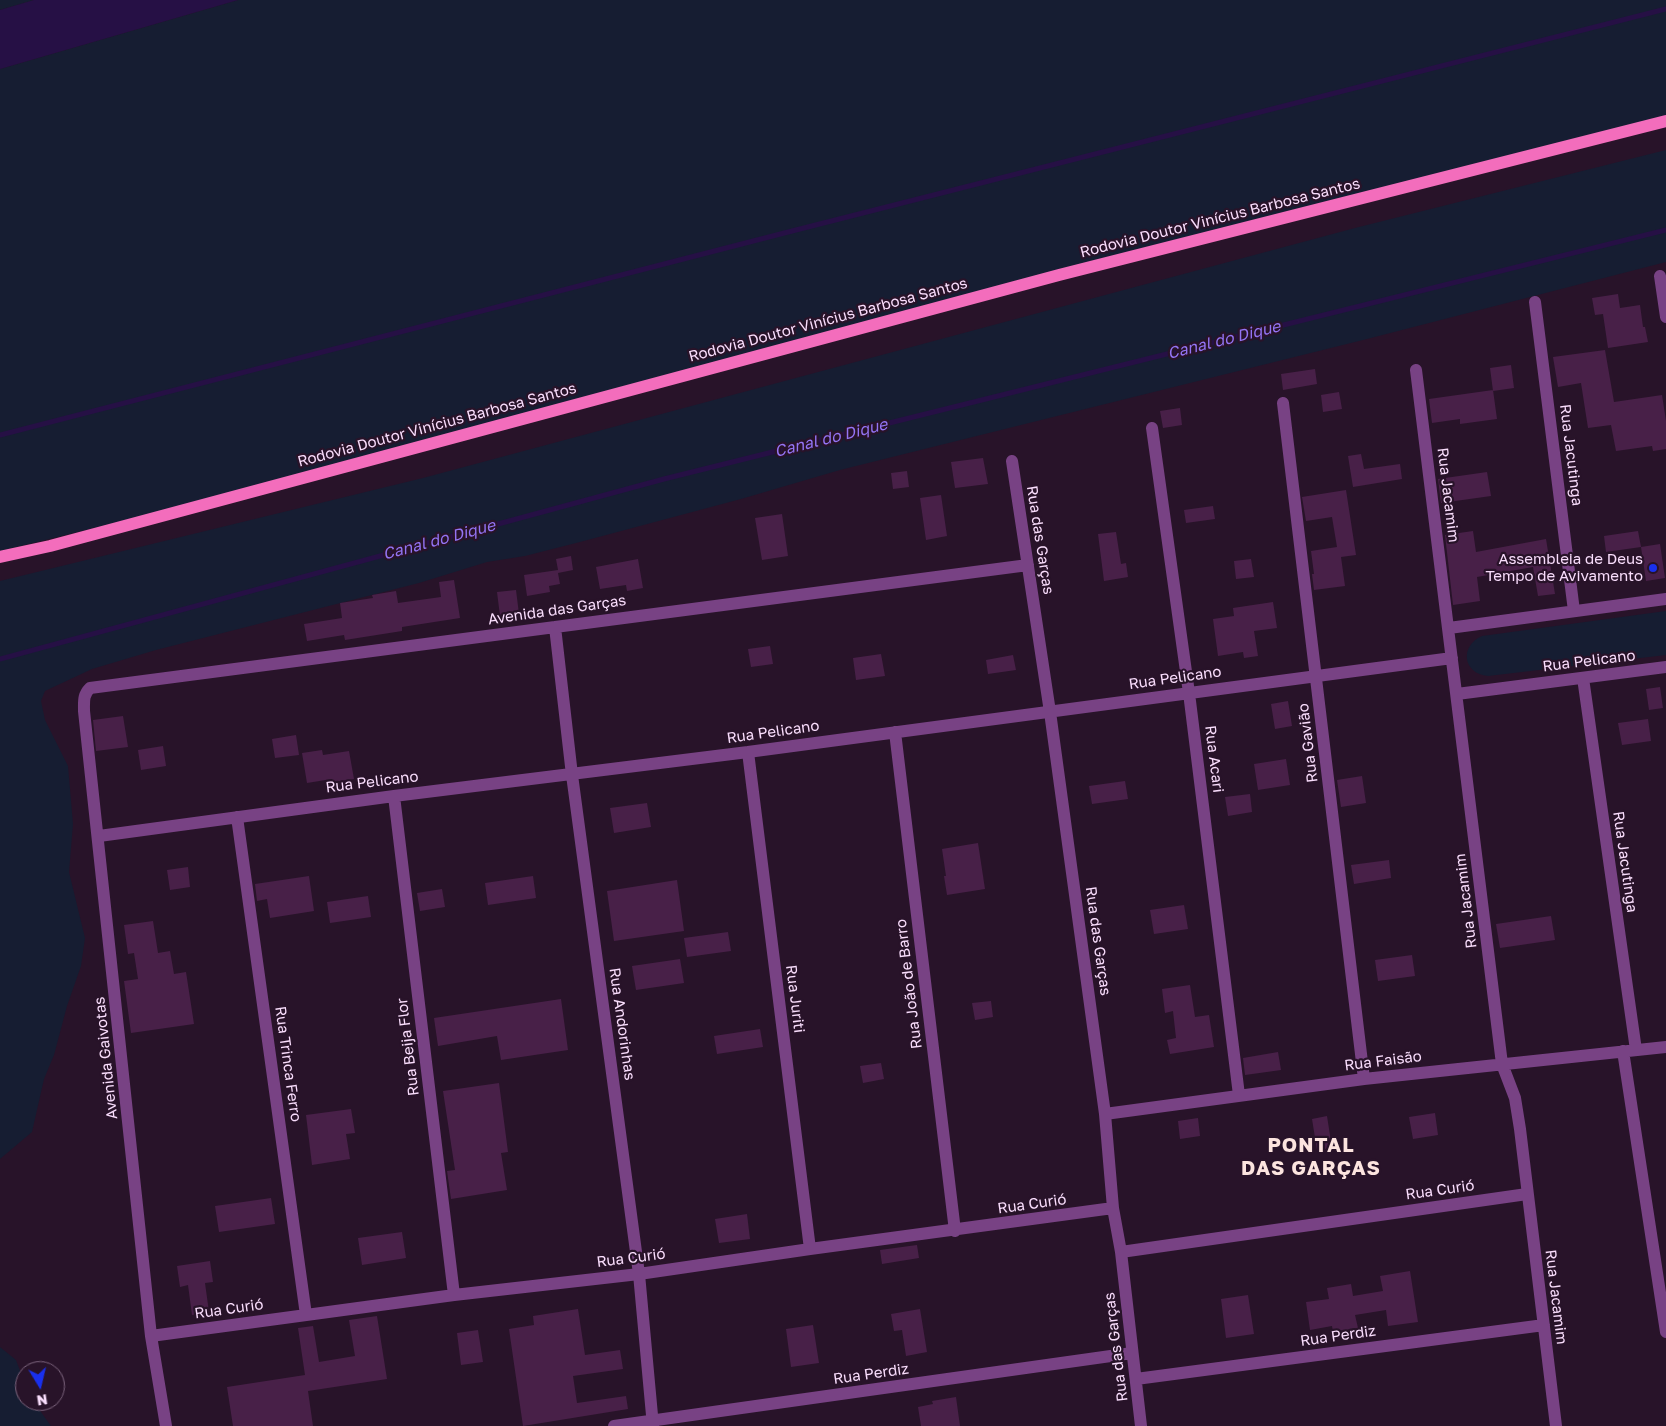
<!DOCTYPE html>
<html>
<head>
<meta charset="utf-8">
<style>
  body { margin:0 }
  #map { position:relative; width:1666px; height:1426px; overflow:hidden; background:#281329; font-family:"Golos Text",sans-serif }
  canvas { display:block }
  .north { position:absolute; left:15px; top:1361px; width:50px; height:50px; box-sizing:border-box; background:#281329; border:1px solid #7c647d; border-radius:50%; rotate:171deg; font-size:14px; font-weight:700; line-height:20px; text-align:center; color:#f9ddfc }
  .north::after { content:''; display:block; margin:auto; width:18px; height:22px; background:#1930ed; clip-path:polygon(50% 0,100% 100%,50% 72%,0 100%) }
</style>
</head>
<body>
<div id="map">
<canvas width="1666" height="1426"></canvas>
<div class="north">N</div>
</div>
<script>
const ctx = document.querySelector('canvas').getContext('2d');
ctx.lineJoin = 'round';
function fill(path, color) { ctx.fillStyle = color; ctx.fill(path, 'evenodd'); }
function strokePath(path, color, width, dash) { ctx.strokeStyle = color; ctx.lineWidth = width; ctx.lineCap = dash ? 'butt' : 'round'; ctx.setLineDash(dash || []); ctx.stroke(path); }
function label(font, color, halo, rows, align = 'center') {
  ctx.font = font + ' "Golos Text",sans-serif'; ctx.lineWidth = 4.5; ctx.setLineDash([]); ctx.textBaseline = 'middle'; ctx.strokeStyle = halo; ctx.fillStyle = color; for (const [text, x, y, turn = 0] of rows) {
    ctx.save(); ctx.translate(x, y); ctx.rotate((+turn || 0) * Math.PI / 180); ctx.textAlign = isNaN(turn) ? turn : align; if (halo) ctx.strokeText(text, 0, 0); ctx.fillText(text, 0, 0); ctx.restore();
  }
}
fill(new Path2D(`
  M 0,0 L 34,0 L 0,10 Z
  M 238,0 L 1666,0 L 1666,119 L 416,449 L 0,551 L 0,69 Z
  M 1666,150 L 1666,262 L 1367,339 L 840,470 L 741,499 L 580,542 L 525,556 L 487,562 L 419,583 L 156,650 L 92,669 L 45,691 L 41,701 L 45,720 L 68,766 L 73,824 L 69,872 L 85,938 L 81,966 L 67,1006 L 54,1055 L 44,1079 L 32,1132 L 0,1159 L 0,581 L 423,478 L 1355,228 Z
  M 1666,611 L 1666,655 L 1488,676 C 1463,674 1459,646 1482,636 Z
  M 0,1347 L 16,1360 L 25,1384 L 25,1401 L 33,1401 L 51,1426 L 0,1426 Z`), '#161d32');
fill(new Path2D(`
  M 34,0 L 238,0 L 0,69 L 0,10 Z`), '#261045');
strokePath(new Path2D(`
  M 0,435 L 796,230 L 1666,9
  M 0,659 L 664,479 L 1666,230`), '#261045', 5);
fill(new Path2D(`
  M 1618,294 L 1620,308 L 1640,305 L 1643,327 L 1645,327 L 1648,342 L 1608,348 L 1603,314 L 1595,315 L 1592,298 Z
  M 1605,350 L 1614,402 L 1662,395 L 1666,421 L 1666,449 L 1653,451 L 1652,446 L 1616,451 L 1611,425 L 1588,428 L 1581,383 L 1558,387 L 1553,357 Z
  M 1511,365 L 1514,388 L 1493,391 L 1490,368 Z
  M 1315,369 L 1317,384 L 1283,390 L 1281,374 Z
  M 1493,390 L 1497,419 L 1460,424 L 1460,419 L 1432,423 L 1429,399 Z
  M 1339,392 L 1342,409 L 1323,412 L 1321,395 Z
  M 1180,408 L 1182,425 L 1163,428 L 1160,411 Z
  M 1361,454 L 1364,469 L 1400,464 L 1402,479 L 1353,487 L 1348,456 Z
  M 983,458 L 988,484 L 955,488 L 951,462 Z
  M 907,471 L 909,487 L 893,489 L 891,473 Z
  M 1487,472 L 1491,496 L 1441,503 L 1438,479 Z
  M 1346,490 L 1356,555 L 1341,557 L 1345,586 L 1314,590 L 1312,574 L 1314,574 L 1311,551 L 1337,547 L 1332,517 L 1306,521 L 1302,497 Z
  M 941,495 L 947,536 L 926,540 L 920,498 Z
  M 1213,506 L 1215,519 L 1186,523 L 1184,510 Z
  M 782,514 L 788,556 L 762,560 L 755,518 Z
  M 1473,531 L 1476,552 L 1546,539 L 1555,594 L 1538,596 L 1533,567 L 1477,577 L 1480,601 L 1453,605 L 1445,535 Z
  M 1638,531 L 1641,547 L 1606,552 L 1604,536 Z
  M 1116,532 L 1121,564 L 1126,563 L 1128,577 L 1104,581 L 1098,534 Z
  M 1660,544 L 1665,578 L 1646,581 L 1641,547 Z
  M 571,556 L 573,570 L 558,573 L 560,584 L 549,586 L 550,592 L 527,596 L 524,575 L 558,570 L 556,559 Z
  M 638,559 L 643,588 L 627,591 L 626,585 L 600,589 L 596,567 Z
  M 1251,559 L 1254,577 L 1236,579 L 1234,561 Z
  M 454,580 L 460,618 L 402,627 L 402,631 L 345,640 L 344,635 L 307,641 L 304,624 L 342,618 L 340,603 L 373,598 L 372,595 L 396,591 L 398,603 L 441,597 L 439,582 Z
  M 516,590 L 519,614 L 500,616 L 497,592 Z
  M 1273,602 L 1277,628 L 1254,631 L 1258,656 L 1244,658 L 1243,652 L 1218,656 L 1213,619 L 1234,616 L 1233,608 Z
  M 770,646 L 773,664 L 751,667 L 748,649 Z
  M 881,654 L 885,676 L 856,680 L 853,658 Z
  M 1013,655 L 1016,670 L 988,674 L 986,660 Z
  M 1660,687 L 1663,708 L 1649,710 L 1646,689 Z
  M 1288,701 L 1292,726 L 1275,729 L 1271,704 Z
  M 123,716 L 128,747 L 96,751 L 93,720 Z
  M 1648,719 L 1651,741 L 1622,745 L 1618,723 Z
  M 296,735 L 299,755 L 275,758 L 272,739 Z
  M 163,746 L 166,766 L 141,770 L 138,750 Z
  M 322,750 L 323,755 L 349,751 L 354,779 L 333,782 L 332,779 L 307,783 L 302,753 Z
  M 1286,759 L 1290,785 L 1258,790 L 1254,764 Z
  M 1362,776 L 1366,803 L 1341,807 L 1337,780 Z
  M 1125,781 L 1128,799 L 1092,804 L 1089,786 Z
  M 1250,794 L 1252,812 L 1228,816 L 1225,797 Z
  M 647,803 L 651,827 L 614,833 L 610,808 Z
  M 978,843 L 985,889 L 947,895 L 944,876 L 946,876 L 942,849 Z
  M 1389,860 L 1391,878 L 1354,884 L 1351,865 Z
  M 188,867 L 190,887 L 170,890 L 167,870 Z
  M 309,876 L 314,911 L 270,918 L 267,899 L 257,901 L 255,884 Z
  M 533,876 L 536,898 L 488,905 L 485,883 Z
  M 677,880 L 684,931 L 614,941 L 607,891 Z
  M 442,889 L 445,907 L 420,911 L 417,893 Z
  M 368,896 L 371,917 L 330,923 L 327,902 Z
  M 1184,905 L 1188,929 L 1154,934 L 1150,910 Z
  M 1551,916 L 1555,940 L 1500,948 L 1496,924 Z
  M 153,921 L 158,953 L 170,951 L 174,974 L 186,972 L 194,1024 L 131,1033 L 124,981 L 138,979 L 134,953 L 128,954 L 124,925 Z
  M 728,932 L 731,951 L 687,957 L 684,938 Z
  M 1412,955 L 1415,976 L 1378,981 L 1375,960 Z
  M 680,959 L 684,983 L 636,990 L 632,966 Z
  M 1190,985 L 1195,1017 L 1209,1015 L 1214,1047 L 1170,1054 L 1167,1040 L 1176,1038 L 1173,1011 L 1165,1013 L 1162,989 Z
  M 561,999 L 568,1050 L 501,1060 L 497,1036 L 438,1046 L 434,1018 Z
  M 991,1001 L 993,1017 L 975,1020 L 972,1003 Z
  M 760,1029 L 763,1047 L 717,1054 L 714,1036 Z
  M 1278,1052 L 1281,1070 L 1245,1075 L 1243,1058 Z
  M 881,1063 L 884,1079 L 863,1083 L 860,1066 Z
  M 499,1083 L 508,1152 L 501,1153 L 507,1190 L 451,1199 L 447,1171 L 455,1170 L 443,1091 Z
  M 351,1109 L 355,1133 L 346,1134 L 350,1159 L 312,1165 L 306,1115 Z
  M 1435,1113 L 1438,1135 L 1413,1139 L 1409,1117 Z
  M 1327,1116 L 1332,1148 L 1317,1150 L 1312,1119 Z
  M 1198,1118 L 1200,1136 L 1180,1139 L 1178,1121 Z
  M 271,1198 L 275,1224 L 219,1232 L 215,1206 Z
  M 747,1214 L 750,1239 L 719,1243 L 715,1219 Z
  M 402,1232 L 406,1258 L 362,1265 L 358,1238 Z
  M 917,1245 L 919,1258 L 882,1264 L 880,1250 Z
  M 210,1261 L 213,1282 L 205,1283 L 209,1312 L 192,1315 L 188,1285 L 180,1287 L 177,1266 Z
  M 1410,1271 L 1418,1322 L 1388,1326 L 1386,1310 L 1355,1315 L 1358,1328 L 1333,1332 L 1332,1326 L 1310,1330 L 1306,1302 L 1329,1299 L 1327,1288 L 1351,1284 L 1353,1296 L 1383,1291 L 1380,1276 Z
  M 1248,1295 L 1254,1334 L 1226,1338 L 1221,1299 Z
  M 578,1309 L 585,1355 L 620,1350 L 623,1369 L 573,1376 L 577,1403 L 626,1396 L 628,1409 L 523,1426 L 509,1329 L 534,1325 L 533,1316 Z
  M 920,1309 L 927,1352 L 906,1356 L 902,1330 L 894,1331 L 891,1314 Z
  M 377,1316 L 387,1379 L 308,1391 L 313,1426 L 233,1426 L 227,1387 L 305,1375 L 298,1328 L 313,1326 L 319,1362 L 355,1356 L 349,1320 Z
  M 813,1325 L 819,1363 L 791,1367 L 786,1329 Z
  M 478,1330 L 483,1362 L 461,1365 L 457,1333 Z
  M 956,1397 L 960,1426 L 921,1426 L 918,1407 L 933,1404 L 932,1401 Z`), '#482048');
strokePath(new Path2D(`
  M 1660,276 L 1666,317
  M 1535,302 L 1574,611
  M 1416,370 L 1502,1064 L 1515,1098 L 1520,1129 L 1556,1426
  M 1283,403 L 1364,1079
  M 1152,428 L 1189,693 L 1239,1095
  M 1012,461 L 1050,712 L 1105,1114 L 1113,1208 L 1121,1252 L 1141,1426
  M 555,627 L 572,775 L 639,1274 L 653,1426
  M 1449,628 L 1666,599
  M 1583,678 L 1636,1050
  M 1457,694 L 1666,667
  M 895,732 L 955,1231
  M 748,752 L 810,1249
  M 394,796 L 454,1295
  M 237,817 L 306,1315
  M 99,836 L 394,796 L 748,752 L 1452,658
  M 1623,1051 L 1666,1332
  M 1105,1114 L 1364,1079 L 1666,1047
  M 1121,1252 L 1527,1194
  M 151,1336 L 454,1295 L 639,1274 L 810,1249 L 1113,1208
  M 1136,1379 L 1544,1325
  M 166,1426 L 151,1336 L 84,711 C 84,701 83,695 90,688 L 1028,565
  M 614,1426 L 1132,1353`), '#784284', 12);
strokePath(new Path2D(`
  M 0,557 L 50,546 L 1059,275 L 1666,121`), '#f36dbc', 12);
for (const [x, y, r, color] of [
  [1653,568,5,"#1930ed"]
]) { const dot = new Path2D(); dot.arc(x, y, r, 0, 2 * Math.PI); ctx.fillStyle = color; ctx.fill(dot); strokePath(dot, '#281329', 2); }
label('15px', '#f9ddfc', '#281329', [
  ["Rodovia Doutor Vinícius Barbosa Santos",1220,218,-14],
  ["Rodovia Doutor Vinícius Barbosa Santos",828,320,-15],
  ["Rodovia Doutor Vinícius Barbosa Santos",437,425,-15],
  ["Rua Jacutinga",1571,455,83],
  ["Rua Jacamim",1448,495,83],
  ["Rua das Garças",1040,540,81],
  ["Avenida das Garças",557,610,-8],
  ["Rua Pelicano",1589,661,-7],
  ["Rua Pelicano",1175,678,-8],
  ["Rua Pelicano",773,732,-8],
  ["Rua Gavião",1308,743,-97],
  ["Rua Acari",1214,759,83],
  ["Rua Pelicano",372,782,-7],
  ["Rua Jacutinga",1625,862,82],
  ["Rua Jacamim",1466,901,-97],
  ["Rua das Garças",1098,941,82],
  ["Rua João de Barro",909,984,-97],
  ["Rua Juriti",795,999,83],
  ["Rua Andorinhas",622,1024,82],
  ["Rua Beija Flor",408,1047,-97],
  ["Avenida Gaivotas",106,1058,-96],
  ["Rua Faisão",1383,1061,-7],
  ["Rua Trinca Ferro",288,1064,82],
  ["Rua Curió",1440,1190,-8],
  ["Rua Curió",1032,1204,-8],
  ["Rua Curió",631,1258,-7],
  ["Rua Jacamim",1556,1297,83],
  ["Rua Curió",229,1309,-8],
  ["Rua Perdiz",1338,1336,-8],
  ["Rua das Garças",1116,1347,-97],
  ["Rua Perdiz",871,1374,-8]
]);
label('15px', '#f9ddfc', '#281329', [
  ["Assembleia de Deus",1643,559],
  ["Tempo de Avivamento",1643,576]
], 'right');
label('italic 16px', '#9474f4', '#281329', [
  ["Canal do Dique",1224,340,-14],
  ["Canal do Dique",831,438,-14],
  ["Canal do Dique",439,540,-15]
]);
ctx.letterSpacing = '1px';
label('bold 20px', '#fce4df', '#281329', [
  ["PONTAL",1311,1146],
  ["DAS GARÇAS",1311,1169]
]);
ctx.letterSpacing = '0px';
</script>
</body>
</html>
